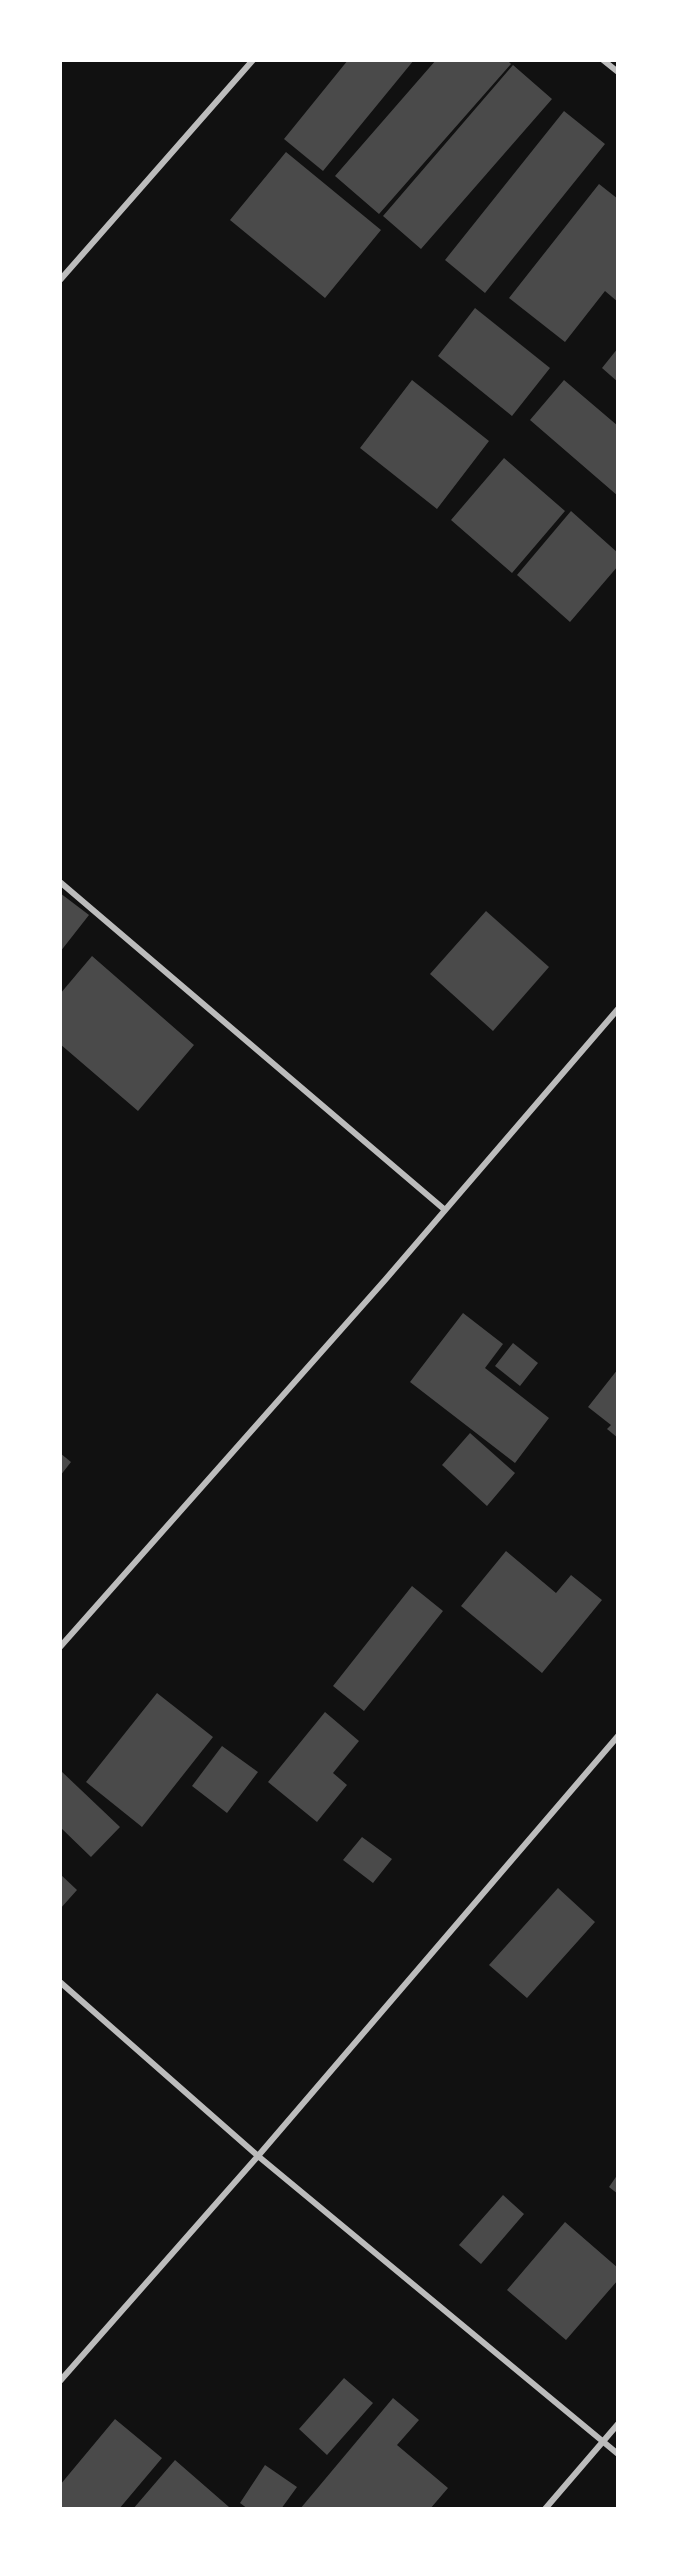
<!DOCTYPE html>
<html>
<head>
<meta charset="utf-8">
<style>
  body { margin:0 }
  #map { position:relative; width:678px; height:2569px; overflow:hidden; background:#111; font-family:Inter,sans-serif }
  canvas { display:block }
  .frame { position:absolute; inset:0; border:62px solid #fff; pointer-events:none }
</style>
</head>
<body>
<div id="map">
<canvas width="678" height="2569"></canvas>
<div class="frame"></div>
</div>
<script>
const ctx = document.querySelector('canvas').getContext('2d');
ctx.lineJoin = 'round';
function fill(path, color) { ctx.fillStyle = color; ctx.fill(path, 'evenodd'); }
function strokePath(path, color, width, dash) { ctx.strokeStyle = color; ctx.lineWidth = width; ctx.lineCap = dash ? 'butt' : 'round'; ctx.setLineDash(dash || []); ctx.stroke(path); }
fill(new Path2D(`
  M 348,60 L 414,60 L 323,171 L 284,139 Z
  M 436,60 L 507,60 L 511,64 L 379,214 L 335,176 Z
  M 513,65 L 552,99 L 421,249 L 383,216 Z
  M 564,111 L 605,144 L 485,293 L 445,260 Z
  M 286,152 L 381,230 L 325,298 L 230,220 Z
  M 599,184 L 618,199 L 618,302 L 605,291 L 565,342 L 509,298 Z
  M 475,308 L 550,368 L 512,416 L 438,356 Z
  M 618,348 L 618,382 L 602,368 Z
  M 412,380 L 489,441 L 437,509 L 360,448 Z
  M 564,380 L 618,426 L 618,496 L 530,420 Z
  M 504,458 L 565,511 L 512,573 L 451,520 Z
  M 571,511 L 618,553 L 618,566 L 570,622 L 517,575 Z
  M 60,893 L 89,915 L 60,952 Z
  M 486,911 L 549,967 L 493,1031 L 430,974 Z
  M 92,956 L 194,1045 L 138,1111 L 60,1044 L 60,994 Z
  M 463,1313 L 503,1344 L 485,1368 L 549,1418 L 515,1463 L 410,1382 Z
  M 513,1343 L 538,1363 L 520,1386 L 495,1366 Z
  M 618,1369 L 618,1438 L 607,1429 L 611,1425 L 588,1407 Z
  M 470,1433 L 515,1473 L 487,1506 L 442,1465 Z
  M 60,1453 L 71,1462 L 60,1476 Z
  M 506,1551 L 556,1593 L 571,1575 L 602,1600 L 542,1673 L 461,1606 Z
  M 412,1586 L 443,1611 L 364,1711 L 333,1686 Z
  M 157,1693 L 213,1737 L 142,1827 L 86,1782 Z
  M 325,1712 L 359,1741 L 333,1773 L 347,1785 L 317,1822 L 268,1782 Z
  M 222,1746 L 258,1772 L 227,1813 L 192,1786 Z
  M 60,1770 L 120,1827 L 91,1857 L 60,1827 Z
  M 362,1837 L 392,1859 L 373,1883 L 343,1860 Z
  M 60,1874 L 77,1890 L 60,1909 Z
  M 558,1888 L 595,1922 L 527,1998 L 489,1965 Z
  M 618,2174 L 618,2194 L 609,2187 Z
  M 503,2195 L 524,2214 L 481,2264 L 459,2245 Z
  M 565,2222 L 618,2268 L 618,2280 L 566,2340 L 507,2290 Z
  M 344,2378 L 373,2403 L 327,2455 L 299,2429 Z
  M 393,2398 L 419,2420 L 397,2445 L 448,2488 L 430,2509 L 300,2509 Z
  M 115,2419 L 162,2458 L 119,2509 L 60,2509 L 60,2485 Z
  M 175,2460 L 229,2507 L 227,2509 L 133,2509 Z
  M 265,2465 L 297,2487 L 281,2509 L 248,2509 L 240,2503 Z`), '#4a4a4a');
strokePath(new Path2D(`
  M 603,60 L 618,72
  M 60,280 L 253,60
  M 60,882 L 445,1210
  M 60,1647 L 385,1280 L 618,1009
  M 60,1982 L 258,2156 L 618,2454
  M 60,2381 L 258,2156 L 618,1736
  M 545,2509 L 618,2424`), '#bcbcbc', 6);
</script>
</body>
</html>
